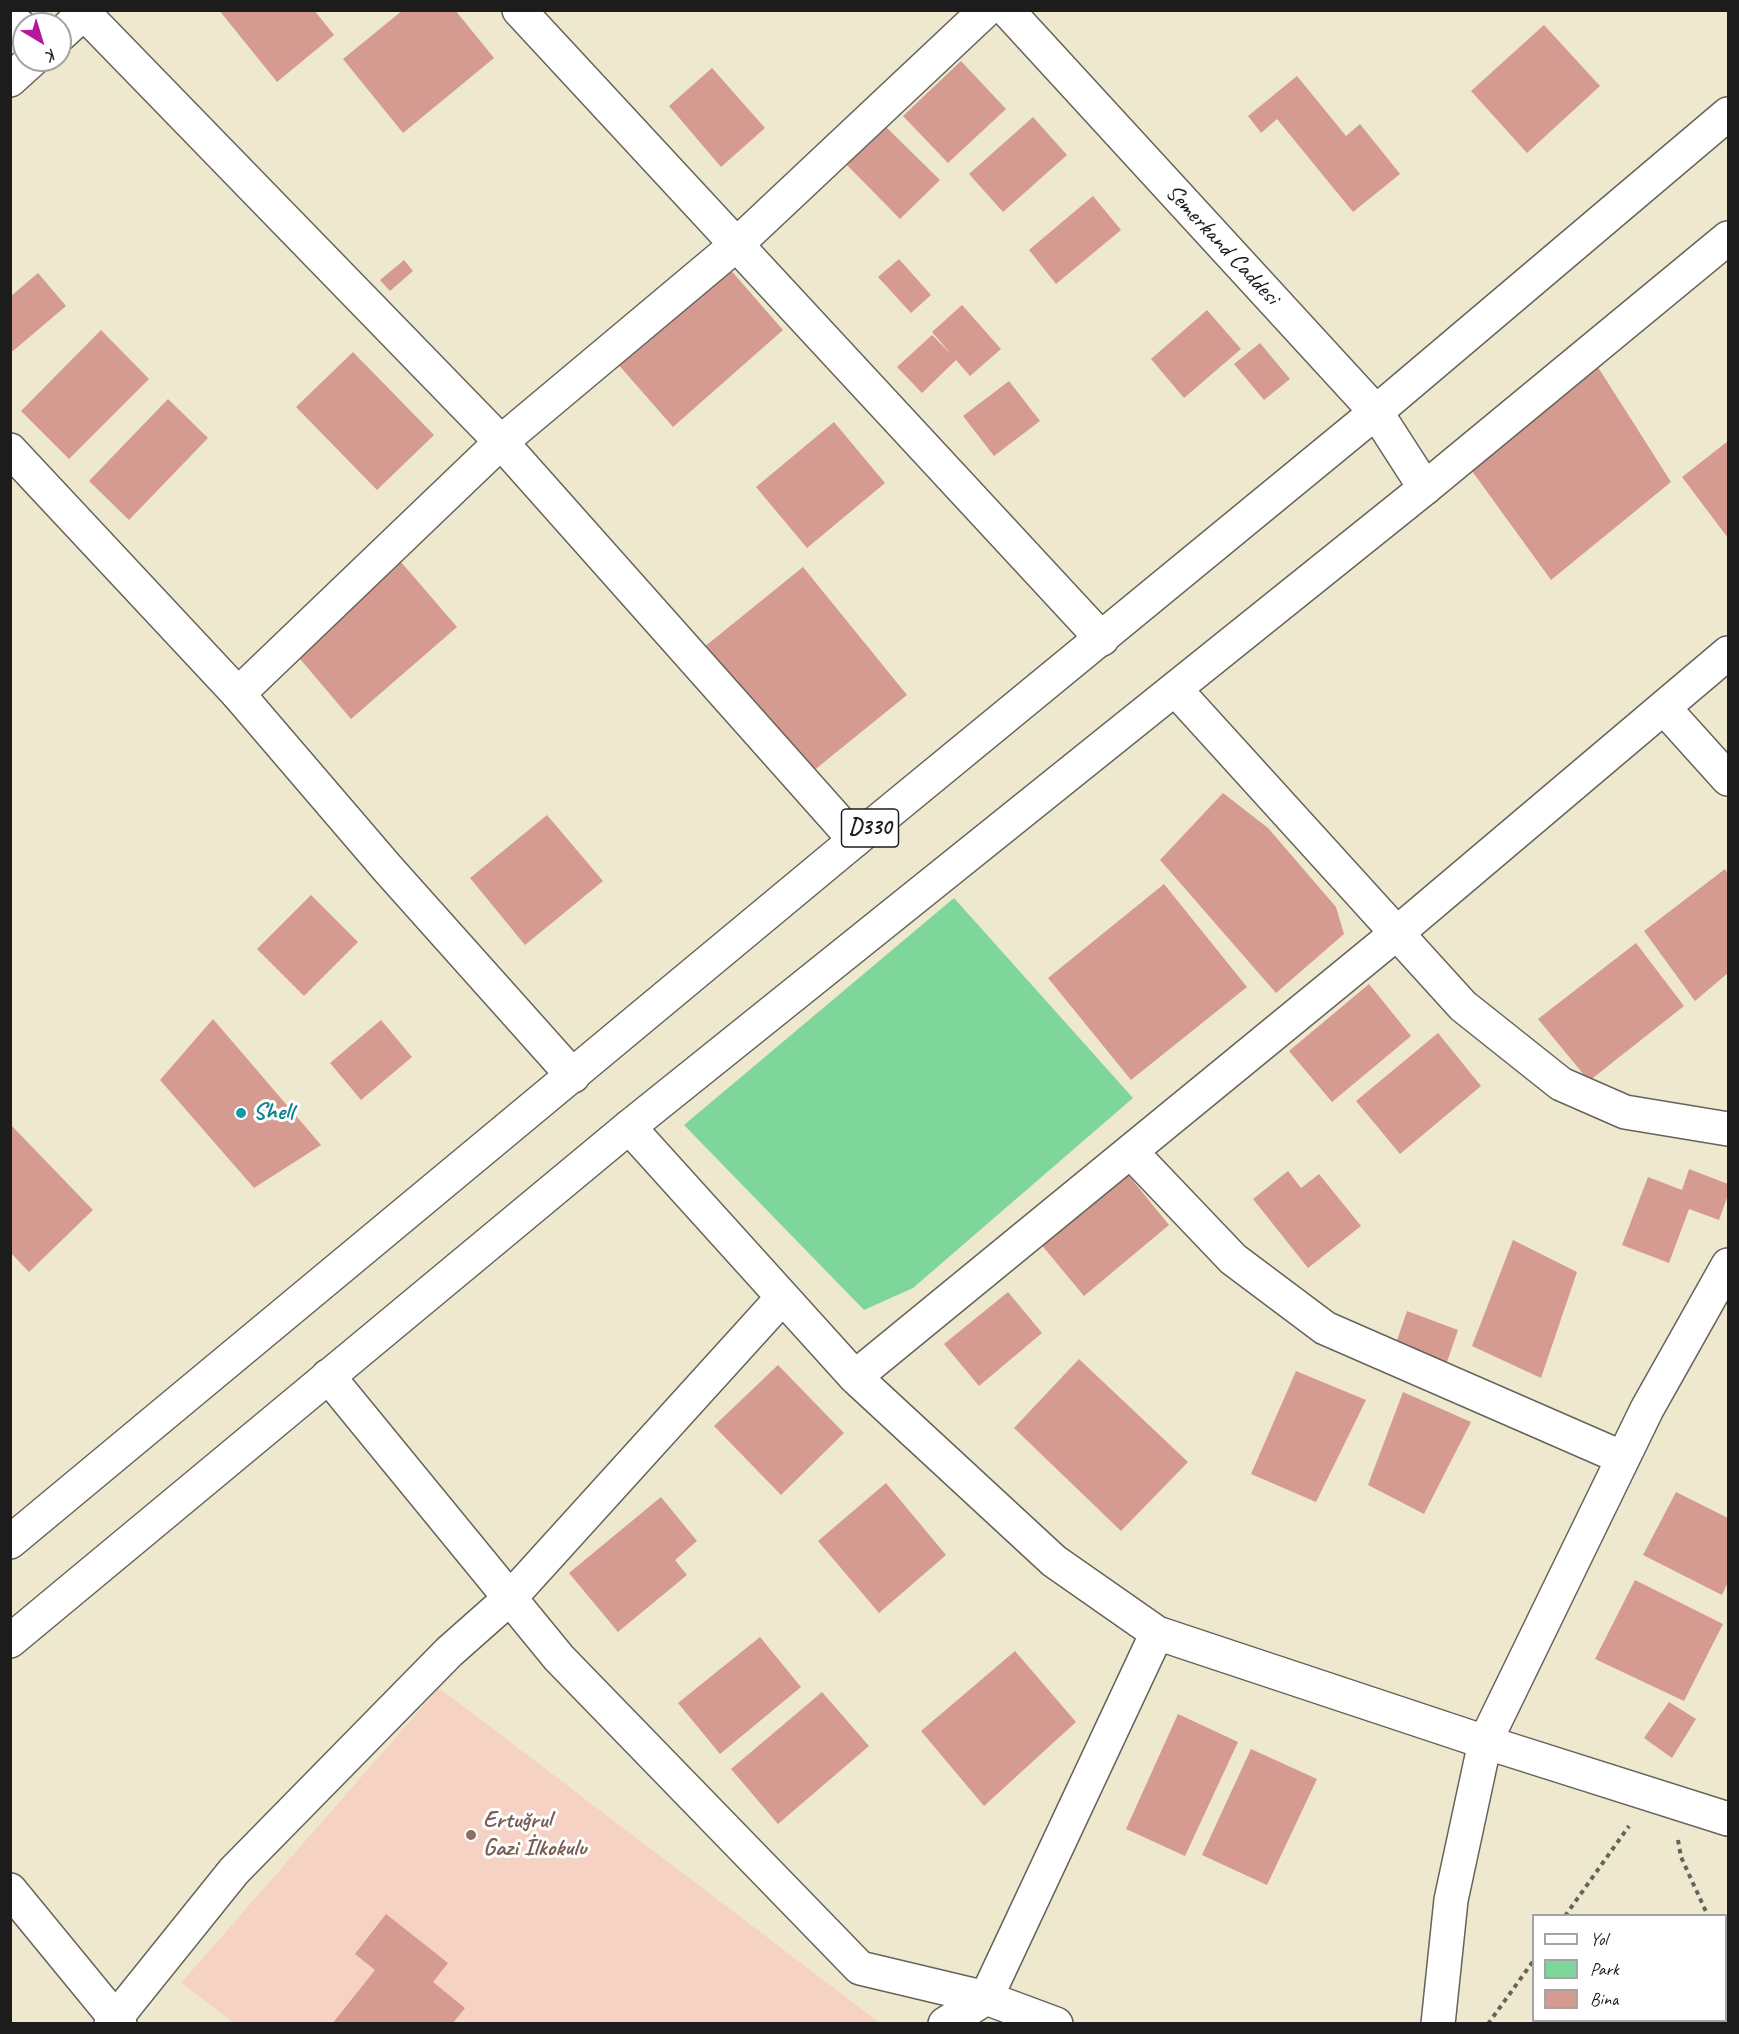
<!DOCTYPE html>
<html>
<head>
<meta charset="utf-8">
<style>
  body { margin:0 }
  #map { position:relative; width:1739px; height:2034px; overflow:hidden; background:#eee8ce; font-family:Caveat,sans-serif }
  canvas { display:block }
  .frame { position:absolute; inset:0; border:12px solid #1c1c1c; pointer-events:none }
  .legend { position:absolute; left:1532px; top:1914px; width:195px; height:108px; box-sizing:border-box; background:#fff; border:2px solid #a4a4a4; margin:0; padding:8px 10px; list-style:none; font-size:18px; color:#1c1c1c }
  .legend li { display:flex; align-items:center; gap:12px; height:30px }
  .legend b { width:30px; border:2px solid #a4a4a4 }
  .north { position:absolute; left:12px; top:12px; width:60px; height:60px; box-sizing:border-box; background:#fff; border:2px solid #a4a4a4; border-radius:50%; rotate:142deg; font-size:16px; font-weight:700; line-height:24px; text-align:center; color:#1c1c1c }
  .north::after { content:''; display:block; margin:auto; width:21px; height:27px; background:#b5179e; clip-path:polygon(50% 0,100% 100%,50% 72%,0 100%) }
</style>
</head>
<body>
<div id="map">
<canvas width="1739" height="2034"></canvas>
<div class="frame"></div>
<ul class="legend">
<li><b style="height:8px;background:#fff"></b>Yol</li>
<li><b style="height:16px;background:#7fd69a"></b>Park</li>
<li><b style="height:16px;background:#d59b90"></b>Bina</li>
</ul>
<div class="north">K</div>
</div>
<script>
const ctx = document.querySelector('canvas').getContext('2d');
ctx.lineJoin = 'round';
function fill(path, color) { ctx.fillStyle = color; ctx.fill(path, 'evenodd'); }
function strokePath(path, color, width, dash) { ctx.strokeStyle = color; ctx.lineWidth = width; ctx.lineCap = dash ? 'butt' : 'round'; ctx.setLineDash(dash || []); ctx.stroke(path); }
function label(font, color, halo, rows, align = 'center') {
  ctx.font = font + ' Caveat,sans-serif'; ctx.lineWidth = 6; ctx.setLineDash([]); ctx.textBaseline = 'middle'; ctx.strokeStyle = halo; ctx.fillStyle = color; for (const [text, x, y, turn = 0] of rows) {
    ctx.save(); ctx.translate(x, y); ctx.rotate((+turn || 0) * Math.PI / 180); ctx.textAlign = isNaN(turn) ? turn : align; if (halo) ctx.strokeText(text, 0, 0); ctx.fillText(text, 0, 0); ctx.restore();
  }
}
fill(new Path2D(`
  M 439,1688 L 880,2023 L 234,2023 L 181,1983 Z`), '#f6d2c4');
fill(new Path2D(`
  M 954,898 L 1133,1098 L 913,1288 L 864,1310 L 684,1125 Z`), '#7fd69a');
fill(new Path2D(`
  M 219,10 L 314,10 L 334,35 L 277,82 Z
  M 403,10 L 455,10 L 494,58 L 403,133 L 343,59 Z
  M 1544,25 L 1600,86 L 1527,153 L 1471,91 Z
  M 961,61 L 1006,109 L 948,163 L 903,116 Z
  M 712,68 L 765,128 L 721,167 L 669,106 Z
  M 1297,76 L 1346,136 L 1360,124 L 1400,174 L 1353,212 L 1277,119 L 1261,133 L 1248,116 Z
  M 1033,117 L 1067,155 L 1003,212 L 969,174 Z
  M 884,125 L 940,180 L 900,219 L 845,163 Z
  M 1093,196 L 1121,230 L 1056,284 L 1029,250 Z
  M 899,259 L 931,295 L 911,313 L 878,277 Z
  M 404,260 L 413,271 L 390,291 L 380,280 Z
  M 728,267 L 783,330 L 673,427 L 617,363 Z
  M 38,273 L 66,306 L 13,351 L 10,349 L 10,297 Z
  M 962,305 L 1001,349 L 970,376 L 956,360 L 922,393 L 897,367 L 932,335 L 952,355 L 932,332 Z
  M 1207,310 L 1241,349 L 1184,398 L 1151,359 Z
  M 101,330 L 149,379 L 69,459 L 21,411 Z
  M 1260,343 L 1290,379 L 1264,400 L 1234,364 Z
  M 353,352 L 434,435 L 377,490 L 296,407 Z
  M 1596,364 L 1671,482 L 1551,580 L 1472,471 Z
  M 1009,381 L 1040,421 L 994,456 L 963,416 Z
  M 168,399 L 208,438 L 129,520 L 89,481 Z
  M 834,422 L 885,483 L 807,548 L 756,487 Z
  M 1728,441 L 1728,538 L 1682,477 Z
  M 401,562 L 457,627 L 351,719 L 295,653 Z
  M 803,567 L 907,695 L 807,776 L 703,648 Z
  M 1223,793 L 1268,828 L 1336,907 L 1344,934 L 1276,993 L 1160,860 Z
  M 547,815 L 603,881 L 525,945 L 470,878 Z
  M 1725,869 L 1728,874 L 1728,973 L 1695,1001 L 1644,931 Z
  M 1164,884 L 1247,987 L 1131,1080 L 1048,978 Z
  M 311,895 L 358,942 L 304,996 L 257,949 Z
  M 1636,943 L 1684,1006 L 1589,1081 L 1538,1019 Z
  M 1369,984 L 1411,1036 L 1332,1102 L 1289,1051 Z
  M 213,1019 L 321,1145 L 254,1188 L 160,1080 Z
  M 381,1020 L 412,1057 L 361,1100 L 330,1063 Z
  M 1438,1033 L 1481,1086 L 1400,1154 L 1356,1101 Z
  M 10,1124 L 93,1210 L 29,1272 L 10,1252 Z
  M 1689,1169 L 1728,1184 L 1728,1195 L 1719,1220 L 1689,1209 L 1669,1263 L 1622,1245 L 1648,1177 L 1682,1190 Z
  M 1125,1171 L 1169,1225 L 1084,1296 L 1040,1243 Z
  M 1288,1171 L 1301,1188 L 1319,1174 L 1361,1226 L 1308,1268 L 1253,1199 Z
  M 1513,1240 L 1577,1272 L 1541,1378 L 1472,1346 Z
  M 1008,1292 L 1042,1333 L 979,1386 L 944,1344 Z
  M 1407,1311 L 1458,1330 L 1447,1362 L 1396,1343 Z
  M 1079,1359 L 1188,1462 L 1121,1531 L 1014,1428 Z
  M 778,1365 L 844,1433 L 781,1495 L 714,1426 Z
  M 1296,1371 L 1366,1400 L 1316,1502 L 1251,1474 Z
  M 1403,1392 L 1471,1422 L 1424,1514 L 1368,1485 Z
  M 886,1483 L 946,1555 L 879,1613 L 818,1541 Z
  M 1676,1492 L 1728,1518 L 1728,1582 L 1722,1595 L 1643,1555 Z
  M 661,1497 L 697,1541 L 675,1560 L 687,1575 L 618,1632 L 569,1573 Z
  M 1635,1580 L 1723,1624 L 1684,1701 L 1595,1659 Z
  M 760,1637 L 801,1687 L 720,1754 L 678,1703 Z
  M 1015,1651 L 1076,1722 L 984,1806 L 921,1731 Z
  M 822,1692 L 869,1746 L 778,1824 L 731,1769 Z
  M 1669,1702 L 1696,1719 L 1672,1758 L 1644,1738 Z
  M 1178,1714 L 1238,1742 L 1185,1856 L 1126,1829 Z
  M 1251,1749 L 1317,1779 L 1267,1885 L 1202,1855 Z
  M 386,1914 L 448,1963 L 433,1982 L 465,2008 L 452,2024 L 332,2024 L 375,1970 L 355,1954 Z`), '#d59b90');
const minor = new Path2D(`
  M 519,10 L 1102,639
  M 84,13 L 501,442 L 855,840
  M 10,18 L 24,30
  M 60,35 L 87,10
  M 10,80 L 32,60
  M 1175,689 L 1463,1006 L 1561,1084 L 1625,1112 L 1728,1129
  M 238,694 L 501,442 L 736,245 L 986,10
  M 1664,708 L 1728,779
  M 629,1127 L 855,1377 L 1054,1561 L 1157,1633 L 1485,1742 L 1728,1819
  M 1131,1152 L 1233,1259 L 1325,1328 L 1623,1458
  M 328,1376 L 559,1658 L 860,1968 L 986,1998 L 1056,2024
  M 855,1377 L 1397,933 L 1728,653
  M 10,1890 L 120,2024
  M 111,2024 L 234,1871 L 449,1652 L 510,1598 L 782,1298
  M 945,2024 L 986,1998 L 1157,1633
  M 1438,2024 L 1451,1900 L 1485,1742 L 1647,1409 L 1728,1265`);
const tertiary = new Path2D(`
  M 1007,10 L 1376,412 L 1425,488
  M 10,450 L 238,694 L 388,869 L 573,1076`);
const primary = new Path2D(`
  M 10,1542 L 855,840 L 1376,412 L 1728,114
  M 10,1641 L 629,1127 L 1425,488 L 1728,238`);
strokePath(minor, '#66635a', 36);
strokePath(tertiary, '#66635a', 36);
strokePath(primary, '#66635a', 36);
strokePath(new Path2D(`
  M 1678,1840 L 1681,1857 L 1708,1916
  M 1565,1916 L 1629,1826
  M 1726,1954 L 1728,1961
  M 1488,2024 L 1534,1960`), '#66635a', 4, [4.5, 4.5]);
strokePath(minor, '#fff', 33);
strokePath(tertiary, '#fff', 33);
strokePath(primary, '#fff', 33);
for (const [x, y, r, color] of [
  [241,1113,6,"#0f9aa8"],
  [471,1835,6,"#8d6e63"]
]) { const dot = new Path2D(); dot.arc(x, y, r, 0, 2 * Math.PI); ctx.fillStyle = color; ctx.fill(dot); strokePath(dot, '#fff', 2); }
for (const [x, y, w] of [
  [870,828,57]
]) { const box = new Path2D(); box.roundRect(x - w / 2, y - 19, w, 38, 4.5); ctx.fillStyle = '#fff'; ctx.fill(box); strokePath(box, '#1c1c1c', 1.5); }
label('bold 22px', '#1c1c1c', null, [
  ["D330",870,828]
]);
label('24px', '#1c1c1c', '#fff', [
  ["Semerkand Caddesi",1222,245,47]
]);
label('bold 24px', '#0d838f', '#fff', [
  ["Shell",253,1113]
], 'left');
label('bold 24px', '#785e54', '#fff', [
  ["Ertuğrul",483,1821],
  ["Gazi İlkokulu",483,1849]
], 'left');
</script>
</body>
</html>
